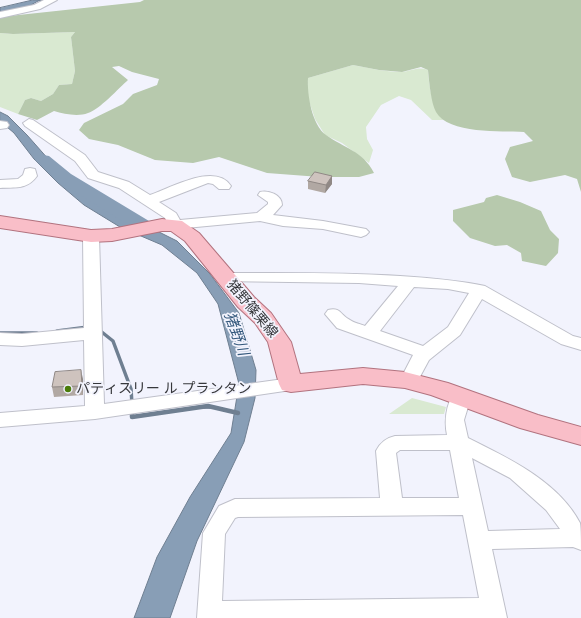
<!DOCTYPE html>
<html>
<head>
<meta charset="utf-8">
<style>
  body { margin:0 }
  canvas { display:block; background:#f2f3fd }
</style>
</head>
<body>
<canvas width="581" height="618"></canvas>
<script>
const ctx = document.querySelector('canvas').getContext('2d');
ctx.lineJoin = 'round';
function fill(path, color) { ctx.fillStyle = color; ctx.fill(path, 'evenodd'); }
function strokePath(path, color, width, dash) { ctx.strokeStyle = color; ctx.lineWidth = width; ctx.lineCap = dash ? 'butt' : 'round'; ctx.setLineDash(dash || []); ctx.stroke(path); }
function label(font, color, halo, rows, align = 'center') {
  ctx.font = font + ' "PT Sans","Noto Sans JP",sans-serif'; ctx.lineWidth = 3.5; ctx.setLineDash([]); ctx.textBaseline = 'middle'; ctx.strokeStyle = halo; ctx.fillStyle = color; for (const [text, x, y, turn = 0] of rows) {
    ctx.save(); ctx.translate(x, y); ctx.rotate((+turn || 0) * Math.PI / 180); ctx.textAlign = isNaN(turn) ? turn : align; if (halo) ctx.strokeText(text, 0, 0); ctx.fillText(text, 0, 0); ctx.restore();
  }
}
fill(new Path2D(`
  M 75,32 L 71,37 L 75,71 L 72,84 L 59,85 L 53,94 L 41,101 L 31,98 L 25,100 L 18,114 L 0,107 L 0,33 L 13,34 Z
  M 353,65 C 369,68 385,72 401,72 C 412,71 418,66 428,70 C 429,87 432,107 443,120 L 432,120 L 411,100 L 399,96 L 381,105 L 366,127 L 367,139 L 373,150 L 369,163 L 342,143 L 325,135 L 315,119 L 307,95 L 308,78 Z
  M 412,398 L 446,407 L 444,414 L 389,414 Z`), '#d9e9d1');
fill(new Path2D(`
  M 144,0 L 581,0 L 581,192 L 577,179 L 565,175 L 530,182 L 512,177 L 505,159 L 510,147 L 533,141 L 524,132 C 502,131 448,134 436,112 C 431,103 429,81 428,70 L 421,67 L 402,72 L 379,70 L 353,65 L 308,78 C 307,95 312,125 326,135 C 344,148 363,151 374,173 L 359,177 L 320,177 L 267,173 L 219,157 L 193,163 L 155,160 L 118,145 L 89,139 L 79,130 L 84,123 L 123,104 L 133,94 L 157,85 L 159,79 L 132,72 L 119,66 L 112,67 L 128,80 C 119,88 99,110 88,113 C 78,117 64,114 54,111 L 37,120 L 18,114 L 25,100 L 31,98 L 41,101 L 53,94 L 59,85 L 72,84 L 75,71 L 71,37 L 75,32 L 13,34 L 0,33 L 0,17 L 140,2 Z
  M 497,195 L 520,202 L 541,211 L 550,230 L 559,239 L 558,253 L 546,266 L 522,261 L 521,253 L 507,245 L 495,246 L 470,238 L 453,221 L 453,210 L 484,202 L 486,198 Z`), '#b7c9ad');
const water = new Path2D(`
  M 33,0 L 48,0 L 38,1 L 24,9 L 0,14 L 0,8 Z
  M 0,112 L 8,116 L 27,135 L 65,178 L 117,211 L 177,241 L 210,274 L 239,313 L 256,370 L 255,398 L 244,442 L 197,541 L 170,618 L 134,618 L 157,557 L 190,497 L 231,433 L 239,384 L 218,304 L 197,273 L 162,245 L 120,227 L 84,205 L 58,183 L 34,159 L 14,133 L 0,121 Z`);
fill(water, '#889eb6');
strokePath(water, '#6f7f91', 1);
strokePath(new Path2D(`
  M 98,329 L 113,341 L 131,389 L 132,404
  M 57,331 L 88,327
  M 0,333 L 37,333
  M 204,407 L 210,407`), '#6f7f91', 3.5);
strokePath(new Path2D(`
  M 132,410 L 132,417 L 208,406 L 238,413`), '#6f7f91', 4.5);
fill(new Path2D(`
  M 43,155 L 49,156 L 71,174 L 149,221 L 151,225 L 149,229 L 142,231 L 135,229 L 59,182 L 35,160 L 37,156 Z`), '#889eb6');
const minor = new Path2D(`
  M 44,0 L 57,0 L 40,9 L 0,18 L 0,12 L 34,5 Z
  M 29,119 L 33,120 L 85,155 L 98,172 L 129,182 L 150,195 C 171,188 215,162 231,186 L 229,189 L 219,189 L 213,184 L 208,183 L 159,202 L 176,213 L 180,220 L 257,213 L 268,204 L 268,202 L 258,195 L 260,192 C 269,190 282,195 282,205 L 273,215 L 323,221 L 366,229 L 369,232 L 366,235 L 361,237 L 323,229 L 283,226 L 260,221 L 175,229 L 170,228 L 165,218 L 119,188 L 88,178 L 75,161 L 25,126 L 23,123 Z
  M 0,121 L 7,122 L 9,125 L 7,128 L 0,129 Z
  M 30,168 L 35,169 L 37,176 C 27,190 15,187 0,188 L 0,180 L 18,179 L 23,175 L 25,169 Z
  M 91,231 L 96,233 L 99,236 L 104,404 L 291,378 L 298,379 L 300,384 L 298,389 L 95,419 L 0,427 L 0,413 L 85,406 L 84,340 L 22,346 L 0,345 L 0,333 L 22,334 L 84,328 L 83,236 L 86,233 Z
  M 226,273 C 284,273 342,272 400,276 C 429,278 457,280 485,286 L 573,336 L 581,338 L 581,350 L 561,344 L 482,299 L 460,335 L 429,360 L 416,384 L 409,386 L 402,384 L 400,380 L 413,355 L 337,328 L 325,314 L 328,310 C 341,307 340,315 350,320 C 354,323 361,324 365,326 L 398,286 L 359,283 L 220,281 L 218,278 L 220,275 ZM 414,287 L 448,289 L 469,293 L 448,327 L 423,346 L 380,331 Z
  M 461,390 L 468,392 L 471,397 L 464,420 L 468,438 C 508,458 558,481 580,523 C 581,529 581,543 581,550 L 573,547 L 492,549 L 507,618 L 197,618 L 203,533 L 219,506 L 235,499 L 380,498 L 376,451 C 380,443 386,438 395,436 L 447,435 C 444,420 446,406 454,392 ZM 400,450 L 450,450 L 459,498 L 402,498 L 396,453 ZM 472,458 L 510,478 L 546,510 L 560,529 L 488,531 ZM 463,515 L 479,598 L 222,601 L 225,534 L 235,518 L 238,517 Z`);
const major = new Path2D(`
  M 0,216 L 91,230 L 112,229 L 162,219 L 182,221 L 199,233 L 254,297 L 271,313 L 291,342 L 300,374 L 363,368 L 405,372 L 448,383 L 538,415 L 581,427 L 581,445 L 520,428 L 431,395 L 405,388 L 363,384 L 291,392 L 282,390 L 279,384 L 268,342 L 255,323 L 238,307 L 185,241 L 171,231 L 162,231 L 112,241 L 91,242 L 0,228 Z`);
strokePath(minor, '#bfc0ca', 2);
strokePath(major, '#b2737f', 2);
fill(minor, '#fff');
fill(major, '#f9bec8');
fill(new Path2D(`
  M 332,176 L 332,184 L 325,193 L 308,189 L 308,181 Z
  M 83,379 L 83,395 L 54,397 L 52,387 Z`), '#b1a8a3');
fill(new Path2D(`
  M 332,176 L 332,184 L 325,193 L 326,185 Z
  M 81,370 L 83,379 L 83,395 L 82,386 Z`), '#908885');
const building = new Path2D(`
  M 315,172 L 332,176 L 326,185 L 308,181 Z
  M 81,370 L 82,386 L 52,387 L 55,372 Z`);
fill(building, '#cec3be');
strokePath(building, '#908885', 1);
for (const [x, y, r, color] of [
  [68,389,4,"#4a7c0a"]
]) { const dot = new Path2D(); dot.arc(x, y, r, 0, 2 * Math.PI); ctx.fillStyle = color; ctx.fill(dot); strokePath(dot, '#f2f3fd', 1.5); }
label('14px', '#36373b', '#f2f3fd', [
  ["猪野篠栗線",252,309,50]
]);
label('14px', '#36373b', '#f2f3fd', [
  ["パティスリー ル プランタン",76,389]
], 'left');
label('italic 15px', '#34587c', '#f2f3fd', [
  ["猪野川",236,334,70]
]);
</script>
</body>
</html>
